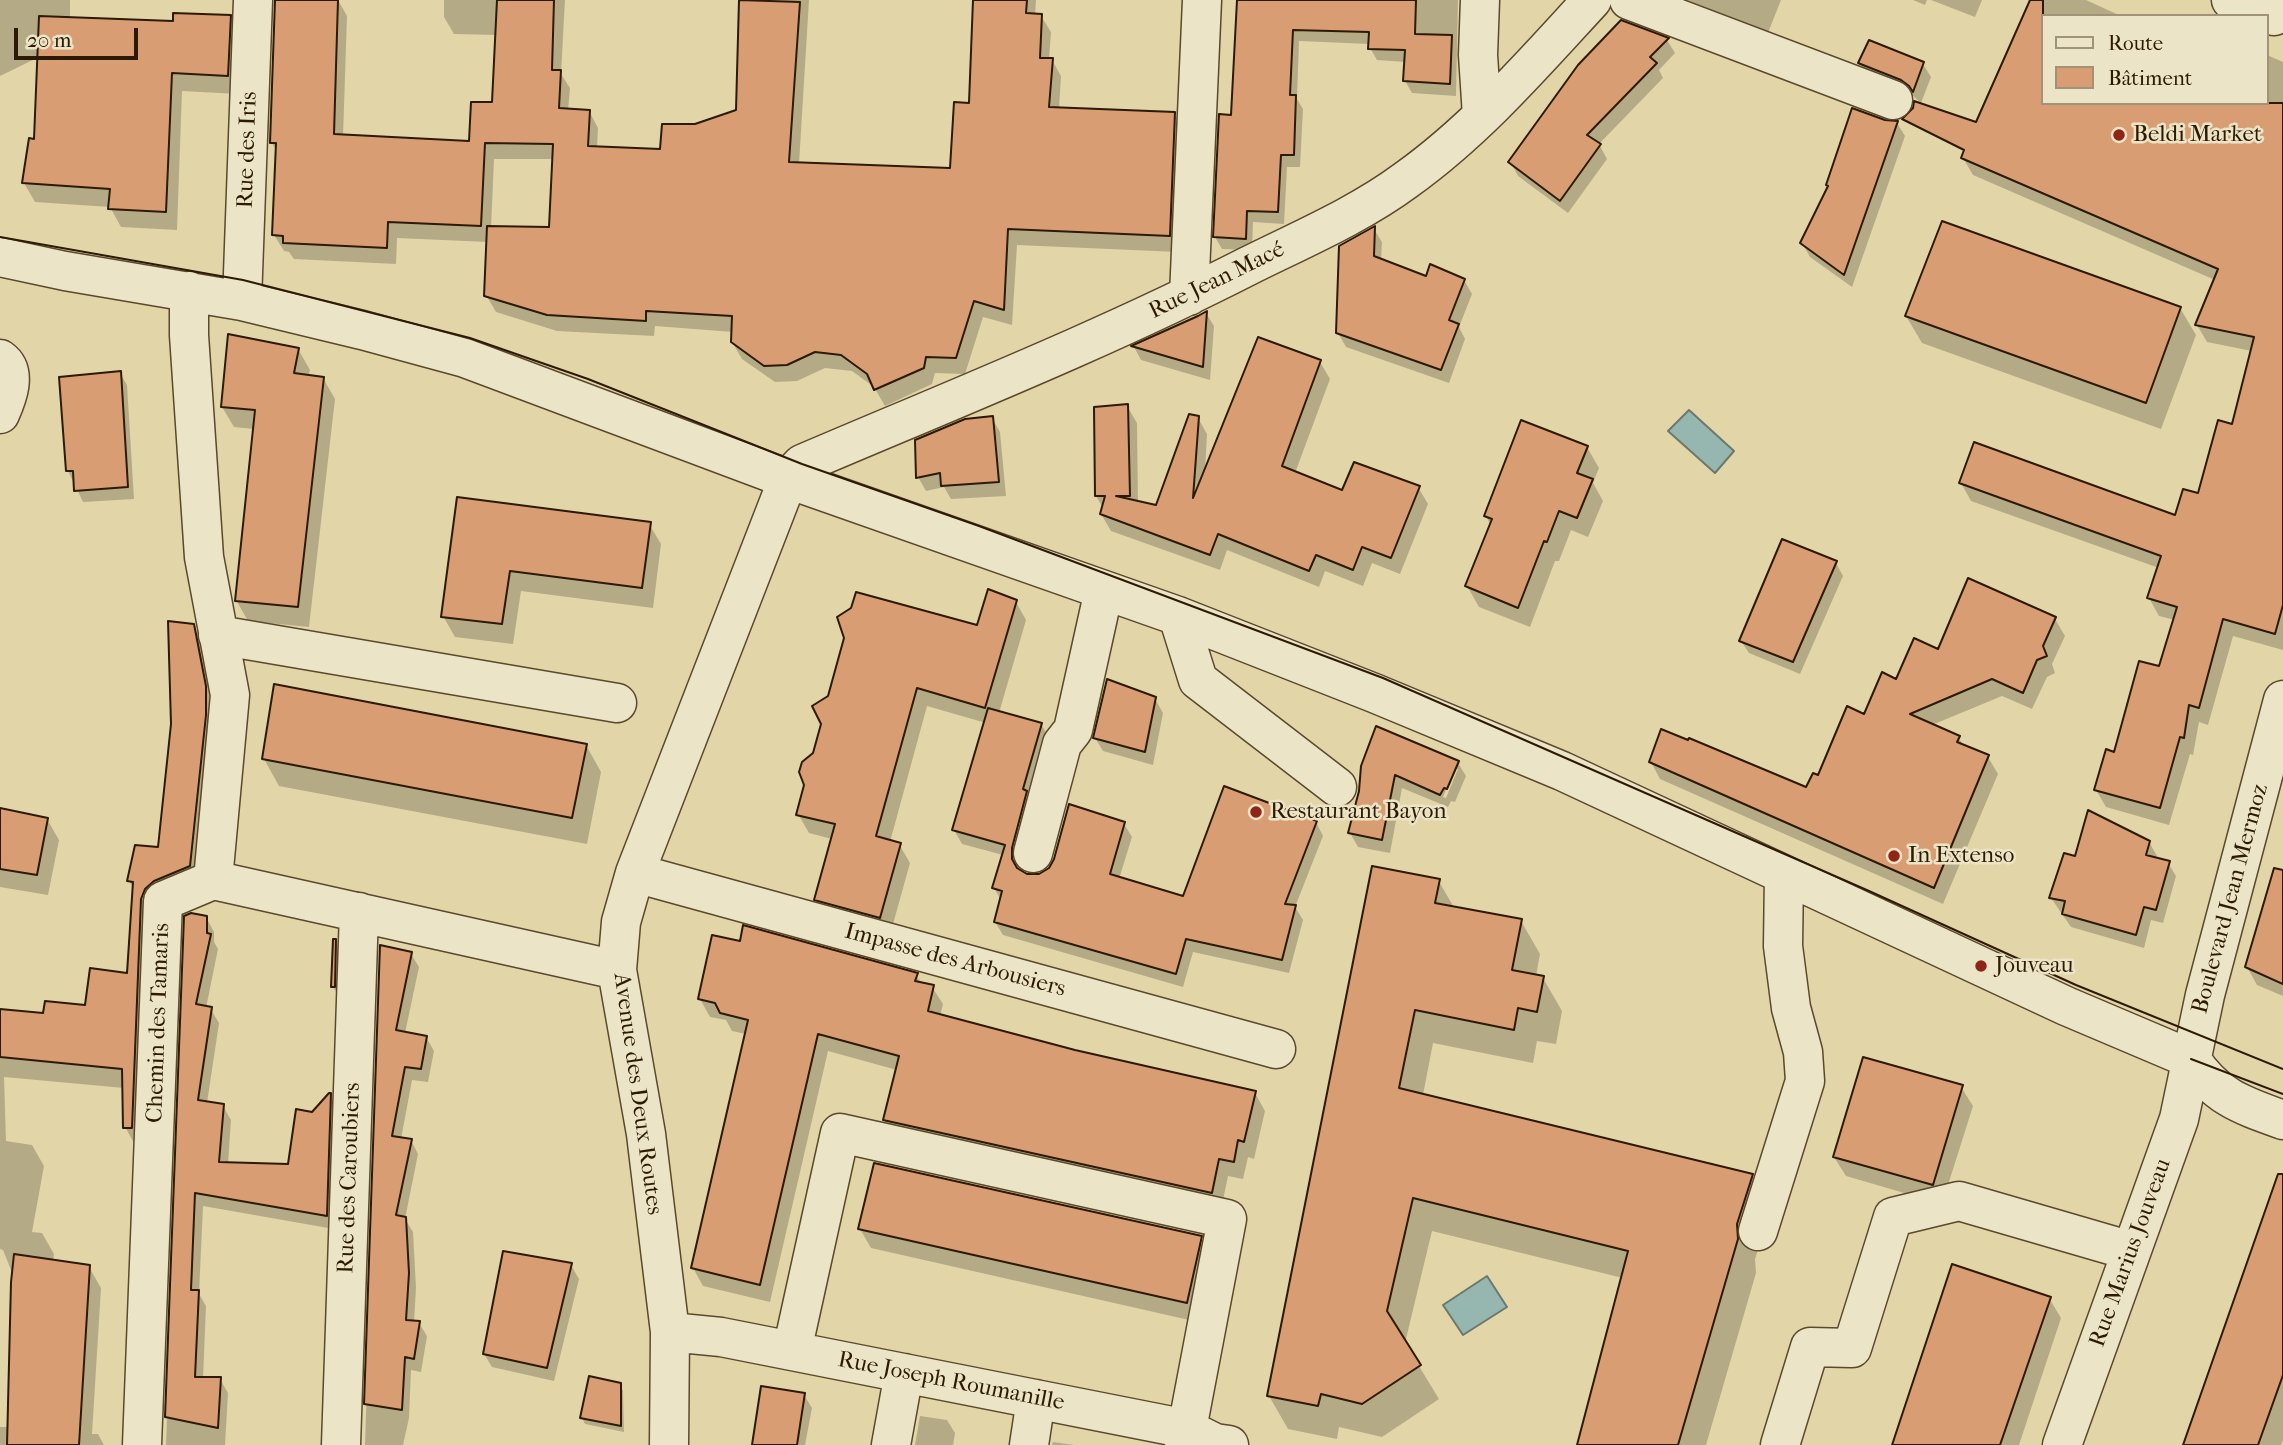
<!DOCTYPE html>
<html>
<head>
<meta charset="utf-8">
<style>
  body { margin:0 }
  #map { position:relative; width:2283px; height:1445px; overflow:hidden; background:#e2d5a8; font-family:"IM FELL French Canon",serif }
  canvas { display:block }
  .legend { position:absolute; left:2041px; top:14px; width:228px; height:91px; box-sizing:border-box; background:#ece4c6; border:2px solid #a09378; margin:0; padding:9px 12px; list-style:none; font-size:21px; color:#2d1a03 }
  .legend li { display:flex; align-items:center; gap:14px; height:35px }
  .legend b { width:35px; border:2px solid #a09378 }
  .scale { position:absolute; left:14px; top:28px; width:124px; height:32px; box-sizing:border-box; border:4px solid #2d1a03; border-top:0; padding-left:9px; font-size:21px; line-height:24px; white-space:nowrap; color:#2d1a03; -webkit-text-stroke:5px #ece4c6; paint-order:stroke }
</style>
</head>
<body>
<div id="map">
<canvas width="2283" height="1445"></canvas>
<ul class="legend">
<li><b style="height:9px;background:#ece4c6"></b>Route</li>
<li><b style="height:19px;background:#d99d73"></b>Bâtiment</li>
</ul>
<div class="scale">20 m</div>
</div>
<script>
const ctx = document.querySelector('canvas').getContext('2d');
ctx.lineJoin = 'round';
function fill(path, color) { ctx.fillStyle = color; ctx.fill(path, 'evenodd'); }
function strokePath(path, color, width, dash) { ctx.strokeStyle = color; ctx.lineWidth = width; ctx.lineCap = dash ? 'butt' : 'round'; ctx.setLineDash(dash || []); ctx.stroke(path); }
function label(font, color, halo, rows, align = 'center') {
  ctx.font = font + ' "IM FELL French Canon",serif'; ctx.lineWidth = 5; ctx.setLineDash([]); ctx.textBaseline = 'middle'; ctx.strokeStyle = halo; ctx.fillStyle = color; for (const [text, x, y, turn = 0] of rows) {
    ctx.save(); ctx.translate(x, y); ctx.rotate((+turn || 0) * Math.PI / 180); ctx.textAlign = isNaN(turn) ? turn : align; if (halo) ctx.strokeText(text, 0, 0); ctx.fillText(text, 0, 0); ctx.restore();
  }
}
const water = new Path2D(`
  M 1689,410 L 1734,451 L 1715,473 L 1668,431 Z
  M 1487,1276 L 1507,1307 L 1463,1335 L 1443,1305 Z`);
fill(water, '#96b7b0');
strokePath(water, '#6c786b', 2);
fill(new Path2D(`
  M 0,0 L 70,0 L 70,19 L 175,23 L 230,17 L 241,36 L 238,94 L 182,91 L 177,230 L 121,227 L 110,207 L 35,202 L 24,183 L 36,140 L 39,57 L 0,76 Z
  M 276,0 L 338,0 L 347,16 L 343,137 L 471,143 L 493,104 L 497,35 L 454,34 L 444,17 L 444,0 L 565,0 L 561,74 L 570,88 L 568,111 L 589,111 L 598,128 L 597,148 L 662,151 L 695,126 L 737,112 L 741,0 L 809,0 L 799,164 L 952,170 L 971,105 L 975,0 L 1036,0 L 1035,16 L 1041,16 L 1051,32 L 1049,60 L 1052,60 L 1061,76 L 1059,109 L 1174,114 L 1184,130 L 1178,252 L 1017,245 L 1012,325 L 983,317 L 965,374 L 935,373 L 932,384 L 885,406 L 874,387 L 852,371 L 825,368 L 797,381 L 775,382 L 742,359 L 732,342 L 733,332 L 655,326 L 654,336 L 557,331 L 496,312 L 486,295 L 488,242 L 397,238 L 396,264 L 294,259 L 289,252 L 284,251 L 274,235 L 278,153 L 271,142 ZM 494,159 L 554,159 L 550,229 L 491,228 Z
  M 1238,0 L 1458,0 L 1456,96 L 1412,93 L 1405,81 L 1406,62 L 1377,60 L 1370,48 L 1370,44 L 1299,41 L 1297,99 L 1303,109 L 1300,167 L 1287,167 L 1284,224 L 1253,222 L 1252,250 L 1222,249 L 1215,237 L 1233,117 Z
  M 1664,0 L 1781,0 L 1766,38 Z
  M 1913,0 L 1927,0 L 1925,5 Z
  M 1931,0 L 1982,0 L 1975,17 Z
  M 2032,0 L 2086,0 L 2121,16 L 2043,16 L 2043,103 L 2267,103 L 2267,55 L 2283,62 L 2283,650 L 2233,636 L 2208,725 L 2199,722 L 2193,755 L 2190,754 L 2169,825 L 2106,807 L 2096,790 L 2160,668 L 2175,620 L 2159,616 L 2149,598 L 2159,568 L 1971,501 L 1961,483 L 2176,517 L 2199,495 L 2233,426 L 2252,351 L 2207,342 L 2197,325 L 2215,280 L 1973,175 L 1963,158 Z
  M 1622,22 L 1667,40 L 1675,53 L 1659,70 L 1663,78 L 1599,144 L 1607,159 L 1568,213 L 1518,176 L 1511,163 Z
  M 1860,63 L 1923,64 L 1931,77 L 1921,103 L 1910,93 L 1868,77 Z
  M 1885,122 L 1897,123 L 1905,136 L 1852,287 L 1810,257 L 1802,243 L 1829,188 L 1827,185 Z
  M 1374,229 L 1382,242 L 1381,260 L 1427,278 L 1464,280 L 1472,294 L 1459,327 L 1465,339 L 1449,383 L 1346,347 L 1338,333 Z
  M 2180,308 L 2196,335 L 2161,429 L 1922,343 L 1906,316 Z
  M 1206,313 L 1214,326 L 1210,380 L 1141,360 L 1134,347 Z
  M 298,349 L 310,370 L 308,377 L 323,378 L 335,399 L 309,627 L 248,621 L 236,600 L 254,429 L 234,427 L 222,407 Z
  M 1320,362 L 1330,379 L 1295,473 L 1343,492 L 1418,487 L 1428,504 L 1400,574 L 1372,563 L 1363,586 L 1325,571 L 1319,587 L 1227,550 L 1220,570 L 1111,531 L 1101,514 L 1103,508 L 1096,496 L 1127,406 L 1137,423 L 1138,503 L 1157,507 L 1198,418 L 1207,434 L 1205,471 Z
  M 120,373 L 127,385 L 134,499 L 83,502 L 68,471 Z
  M 992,418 L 1000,432 L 1006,496 L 951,499 L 944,487 L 926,491 L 918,477 Z
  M 1587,447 L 1599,468 L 1593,483 L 1603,501 L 1588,537 L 1571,530 L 1559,561 L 1555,561 L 1530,627 L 1479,607 L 1467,586 L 1491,526 L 1486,516 Z
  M 459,499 L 649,524 L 661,544 L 653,608 L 521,591 L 513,644 L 455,637 L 443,616 Z
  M 1836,563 L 1843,576 L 1800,674 L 1749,653 L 1741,641 Z
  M 1016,602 L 1026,620 L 999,713 L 1041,724 L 1049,738 L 1019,863 L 1019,871 L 1026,876 L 1040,876 L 1124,824 L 1132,837 L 1119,879 L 1184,898 L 1316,822 L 1323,836 L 1295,907 L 1303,920 L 1289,973 L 1193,952 L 1183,987 L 1003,935 L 995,922 L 1001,900 L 994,888 L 1003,855 L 962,844 L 954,830 L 986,723 L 927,706 L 890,842 L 899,844 L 910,863 L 890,935 L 827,918 L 816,899 L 832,839 L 809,833 L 798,814 L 806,785 L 978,627 Z
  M 2055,619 L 2065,636 L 2052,664 L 2055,673 L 2047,677 L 2032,709 L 2002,696 L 1932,725 L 1959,738 L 1964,747 L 1988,757 L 1998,774 L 1943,904 L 1660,779 L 1651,762 L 1807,789 L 1819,777 L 1865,716 L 1897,681 L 1939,651 Z
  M 193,625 L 205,646 L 217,708 L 201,887 L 166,902 L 137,1148 L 125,1127 L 124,1088 L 4,1077 L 6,1141 L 32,1145 L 44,1166 L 32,1232 L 42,1233 L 54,1254 L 53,1262 L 89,1267 L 101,1288 L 92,1434 L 98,1434 L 104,1445 L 0,1445 L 0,1427 L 9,1427 L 13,1275 L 3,1250 L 0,1249 L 0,1011 L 45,1015 L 87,1007 L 129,975 L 134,889 L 129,881 L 160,849 Z
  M 1155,699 L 1163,713 L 1153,765 L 1103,751 L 1095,738 Z
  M 586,745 L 601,772 L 587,844 L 279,786 L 264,759 Z
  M 1458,763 L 1466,776 L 1455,802 L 1451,801 L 1448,807 L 1402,788 L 1390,853 L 1358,847 L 1350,833 L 1360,791 L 1363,767 ZM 1454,769 L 1458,769 L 1446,798 L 1443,797 Z
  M 0,810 L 47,819 L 59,840 L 48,895 L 0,887 Z
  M 2149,842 L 2157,856 L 2156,859 L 2168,863 L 2176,876 L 2163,923 L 2151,920 L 2144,948 L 2071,927 L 2051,898 Z
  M 1438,880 L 1455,909 L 1521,921 L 1540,954 L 1536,976 L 1543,978 L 1562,1011 L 1556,1044 L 1537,1041 L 1533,1063 L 1433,1043 L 1423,1095 L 1752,1175 L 1771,1209 L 1755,1259 L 1756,1273 L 1706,1445 L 1578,1445 L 1623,1278 L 1432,1231 L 1405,1343 L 1439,1399 L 1382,1437 L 1339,1427 L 1337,1439 L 1288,1429 L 1269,1396 Z
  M 2283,909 L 2283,996 L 2257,985 L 2247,967 Z
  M 186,917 L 206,917 L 214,932 L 214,942 L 218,949 L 206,1008 L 210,1008 L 219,1023 L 207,1103 L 223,1106 L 231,1120 L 228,1164 L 290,1165 L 312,1113 L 329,1095 L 338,1109 L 334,1229 L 203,1206 L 199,1294 L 206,1306 L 203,1379 L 220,1379 L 228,1393 L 225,1445 L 166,1445 Z
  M 335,941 L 339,947 L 337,993 L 332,986 Z
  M 381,948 L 411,954 L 419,967 L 405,1033 L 426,1037 L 434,1051 L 428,1082 L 412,1080 L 401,1139 L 411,1140 L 418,1154 L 405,1219 L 413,1232 L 416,1288 L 414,1322 L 419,1323 L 427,1336 L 421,1372 L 411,1370 L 409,1418 L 403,1445 L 365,1445 Z
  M 916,975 L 922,984 L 932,987 L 943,1004 L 940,1016 L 1075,1052 L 1255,1093 L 1265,1111 L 1254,1159 L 1248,1157 L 1243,1179 L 1228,1176 L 1221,1210 L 895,1137 L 884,1120 L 897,1070 L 828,1051 L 770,1302 L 703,1286 L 693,1268 L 746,1034 L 732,1031 L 726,1020 L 710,1017 L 700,999 Z
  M 1961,1087 L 1973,1106 L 1942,1204 L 1846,1176 L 1834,1157 Z
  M 860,1229 L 1200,1237 L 1212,1257 L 1198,1322 L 871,1248 Z
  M 2283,1235 L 2283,1440 L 2281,1445 L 2185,1445 Z
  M 571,1265 L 579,1279 L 554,1381 L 492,1367 L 484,1354 Z
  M 2049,1298 L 2061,1318 L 2019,1445 L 1894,1445 Z
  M 620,1384 L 623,1391 L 624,1432 L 585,1424 L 582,1418 Z
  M 804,1395 L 812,1408 L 805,1445 L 753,1445 Z
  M 920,1416 L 947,1420 L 955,1433 L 953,1445 L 915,1445 Z
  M 1053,1442 L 1074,1445 L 1052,1445 Z`), '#0003');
const building = new Path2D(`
  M 275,0 L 338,0 L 334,134 L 469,141 L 471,102 L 492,102 L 497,0 L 554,0 L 552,70 L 561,70 L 559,108 L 590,110 L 588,146 L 660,149 L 662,124 L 695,124 L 736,110 L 739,0 L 800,2 L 789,162 L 950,168 L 954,102 L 969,103 L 973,0 L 1027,0 L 1026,13 L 1042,14 L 1040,58 L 1053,58 L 1049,107 L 1175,112 L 1170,236 L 1008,229 L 1004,310 L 974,301 L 956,358 L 926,357 L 924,368 L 874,390 L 867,374 L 841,355 L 815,352 L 787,365 L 764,366 L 731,342 L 732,316 L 646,311 L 646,321 L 547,315 L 484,296 L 487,226 L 549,227 L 553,144 L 485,143 L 481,226 L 388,222 L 387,248 L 283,243 L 283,236 L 272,235 L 276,143 L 270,143 Z
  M 1237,0 L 1416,0 L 1415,34 L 1452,35 L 1450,84 L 1403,81 L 1405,50 L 1368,49 L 1369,32 L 1293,30 L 1290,95 L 1296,95 L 1294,155 L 1281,155 L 1278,212 L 1247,211 L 1246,239 L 1213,237 L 1219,114 L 1231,115 Z
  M 2030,0 L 2043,0 L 2043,103 L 2283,103 L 2283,605 L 2275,634 L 2223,619 L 2199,708 L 2189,705 L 2184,738 L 2180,737 L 2160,808 L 2094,790 L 2106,749 L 2114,752 L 2139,661 L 2159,666 L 2177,607 L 2147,598 L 2161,556 L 1959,483 L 1974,442 L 2175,515 L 2183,489 L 2198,493 L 2218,420 L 2232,424 L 2254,337 L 2195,325 L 2218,269 L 1961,158 L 1964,150 L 1902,119 L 1913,108 L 1914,101 L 1976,122 Z
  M 173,13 L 231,15 L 228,76 L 172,73 L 166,212 L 108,209 L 110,189 L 22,183 L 29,138 L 34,139 L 39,16 L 173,21 Z
  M 1621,20 L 1669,38 L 1650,57 L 1657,63 L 1587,135 L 1601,144 L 1560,201 L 1508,162 L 1578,65 Z
  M 1869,40 L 1924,62 L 1913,92 L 1909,86 L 1901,80 L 1858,63 Z
  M 1852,108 L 1885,120 L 1898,121 L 1844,275 L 1800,243 L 1828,186 L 1826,185 Z
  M 1942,221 L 2181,307 L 2146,403 L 1905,316 Z
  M 1375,226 L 1374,256 L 1426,276 L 1430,264 L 1465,279 L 1449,320 L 1459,324 L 1441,370 L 1336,333 L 1339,246 Z
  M 1207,311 L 1203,367 L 1131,346 L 1198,316 Z
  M 228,334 L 299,348 L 294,373 L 324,377 L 298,607 L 235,601 L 255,410 L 221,407 Z
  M 1258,337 L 1321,360 L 1282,466 L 1342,490 L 1354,462 L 1420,486 L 1391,558 L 1362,547 L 1353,570 L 1316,555 L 1309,571 L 1218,534 L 1210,555 L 1100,514 L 1105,496 L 1095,496 L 1094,407 L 1128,404 L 1130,496 L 1116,496 L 1156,505 L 1189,414 L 1199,416 L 1193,498 Z
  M 121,371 L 128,487 L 74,491 L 73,471 L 66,471 L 59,377 Z
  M 993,416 L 999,482 L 941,486 L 940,473 L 916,478 L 915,440 L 965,419 Z
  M 1521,420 L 1588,446 L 1577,473 L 1593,479 L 1577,518 L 1559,511 L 1547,542 L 1544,541 L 1518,608 L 1465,586 L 1492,519 L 1484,516 Z
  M 457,497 L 651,522 L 642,588 L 510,571 L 502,624 L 441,617 Z
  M 1782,539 L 1837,561 L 1793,662 L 1739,641 Z
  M 1968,578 L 2056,617 L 2043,646 L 2047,656 L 2037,660 L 2023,693 L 1992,679 L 1910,714 L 1960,736 L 1957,742 L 1989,755 L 1934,888 L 1649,762 L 1661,729 L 1688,740 L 1689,738 L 1806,787 L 1813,773 L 1818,775 L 1847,706 L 1864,714 L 1882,672 L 1896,679 L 1914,638 L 1938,649 Z
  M 988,589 L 1017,600 L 985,708 L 917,688 L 876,836 L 901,843 L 880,918 L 814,900 L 835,824 L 796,815 L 804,785 L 799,772 L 802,762 L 813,753 L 821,724 L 812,706 L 828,696 L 844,638 L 837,617 L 851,608 L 856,592 L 977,625 Z
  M 168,621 L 194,624 L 206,686 L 206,715 L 190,866 L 154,881 L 145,889 L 141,899 L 132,1128 L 123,1128 L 122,1069 L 0,1057 L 0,1009 L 43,1013 L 45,1001 L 85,1005 L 90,968 L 127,973 L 133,882 L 127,881 L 135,845 L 158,847 L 171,724 Z
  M 1107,679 L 1156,697 L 1145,752 L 1093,738 Z
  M 274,684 L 587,744 L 572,818 L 262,759 Z
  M 988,708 L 1042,723 L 1023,789 L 1027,791 L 1012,848 L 1012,859 L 1017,868 L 1027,874 L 1039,874 L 1049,868 L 1054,859 L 1069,804 L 1125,822 L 1110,874 L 1183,896 L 1224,786 L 1317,821 L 1285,904 L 1296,905 L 1282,960 L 1186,939 L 1176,974 L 994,922 L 1002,891 L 992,888 L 1005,845 L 952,830 Z
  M 1376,726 L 1459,761 L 1447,789 L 1444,788 L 1440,795 L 1395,775 L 1382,840 L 1348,833 L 1359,791 L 1361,766 Z
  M 0,808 L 48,818 L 37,875 L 0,869 Z
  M 2088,810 L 2150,841 L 2146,855 L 2170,861 L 2156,910 L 2144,907 L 2136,935 L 2062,914 L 2065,901 L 2049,898 L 2064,853 L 2075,856 Z
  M 1372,866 L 1440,879 L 1435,903 L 1522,919 L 1512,970 L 1544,976 L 1537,1012 L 1518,1008 L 1514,1030 L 1415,1010 L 1399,1088 L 1753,1174 L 1737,1224 L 1738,1239 L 1678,1445 L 1577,1445 L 1628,1251 L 1413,1198 L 1387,1311 L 1421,1365 L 1362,1404 L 1321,1394 L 1318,1406 L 1267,1396 Z
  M 2274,868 L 2283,870 L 2283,984 L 2245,967 Z
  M 191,913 L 207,916 L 207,933 L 211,934 L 196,1004 L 212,1007 L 198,1100 L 224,1104 L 219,1162 L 288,1164 L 296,1109 L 312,1112 L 329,1093 L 331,1093 L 327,1216 L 195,1193 L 191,1290 L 199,1290 L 195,1377 L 221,1377 L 218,1428 L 165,1417 L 184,916 Z
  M 743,925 L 918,973 L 915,981 L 934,985 L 928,1011 L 1075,1050 L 1256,1091 L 1244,1142 L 1238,1140 L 1234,1162 L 1219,1159 L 1212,1193 L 883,1120 L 899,1056 L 818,1034 L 760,1285 L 691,1268 L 748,1020 L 720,1013 L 715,1003 L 698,999 L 712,935 L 740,941 Z
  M 333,939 L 336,939 L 335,987 L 331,987 Z
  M 380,945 L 412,952 L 396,1030 L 427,1036 L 421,1069 L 405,1067 L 392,1136 L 412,1139 L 396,1215 L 406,1217 L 409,1273 L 406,1320 L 420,1321 L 414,1359 L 405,1357 L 402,1410 L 364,1404 Z
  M 1863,1057 L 1963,1085 L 1933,1185 L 1833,1157 Z
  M 874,1163 L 1202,1236 L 1187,1303 L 858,1229 Z
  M 2278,1174 L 2283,1174 L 2283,1375 L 2258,1445 L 2183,1445 Z
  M 503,1251 L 572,1263 L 547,1368 L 483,1354 Z
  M 14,1254 L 90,1265 L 79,1445 L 7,1445 L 11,1282 Z
  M 1952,1264 L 2051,1297 L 2000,1445 L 1892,1445 Z
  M 589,1376 L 621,1383 L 621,1426 L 580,1418 Z
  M 761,1386 L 805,1393 L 797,1445 L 752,1445 Z`);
fill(building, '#d99d73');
strokePath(building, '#2d1a03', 2);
const minor = new Path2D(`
  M 1480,0 L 1478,55 L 1482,116
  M 1629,0 L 1893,100
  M 2231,0 L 2274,16 L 2280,0
  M 0,257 L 65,271 L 242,301 L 362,330 L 465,358 L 788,479 L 1178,616 L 1374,693 L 1562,771 L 2066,1006 L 2191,1059
  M 189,291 L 189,335 L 204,557 L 230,695 L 213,880
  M 1189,296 L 1202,0
  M 242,301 L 253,0
  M 0,359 C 18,372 7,398 0,414
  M 1178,616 L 1198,680 L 1337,787
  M 218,635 L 617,703
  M 1033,853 L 1062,744 L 1073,730 L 1104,590
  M 635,873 L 1276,1049
  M 2191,1059 C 2216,1097 2241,1105 2283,1120
  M 1758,1231 L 1805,1081 L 1803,1052 L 1791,1008 L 1783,946 L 1784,875
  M 670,1332 L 721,1337 L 1187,1429 L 1215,1443 L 1229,1445
  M 792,1351 L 840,1133 L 1227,1219 L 1184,1445
  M 142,1445 L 163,901 L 213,880 L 617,970
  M 341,1445 L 359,912
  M 669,1445 L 670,1332 L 646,1134 L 617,970 L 621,922 L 635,873 L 788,479 L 802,464 C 952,400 1103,340 1248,266 C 1300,240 1359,215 1406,180 C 1476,130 1534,63 1592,0
  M 891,1445 L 904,1373
  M 1029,1445 L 1036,1399
  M 1780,1445 L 1810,1347 L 1852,1348 L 1893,1217 L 1959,1201 L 2131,1251
  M 2062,1445 L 2179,1119 L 2205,995 L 2283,700`);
strokePath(minor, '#5a492c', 41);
strokePath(minor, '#ece4c6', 38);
strokePath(new Path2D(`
  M 0,237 L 243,280 L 470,338 L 588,379 L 802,464 L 979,526 L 1383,678 L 1869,891 L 2076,985 L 2283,1069
  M 2191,1059 L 2283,1094`), '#2d1a03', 2);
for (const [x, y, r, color] of [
  [2119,135,7,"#8f2418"],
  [1256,812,7,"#8f2418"],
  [1894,856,7,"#8f2418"],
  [1981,966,7,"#8f2418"]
]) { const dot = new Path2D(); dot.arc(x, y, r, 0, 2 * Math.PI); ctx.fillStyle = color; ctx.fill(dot); strokePath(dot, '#ece4c6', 2.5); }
label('23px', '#2d1a03', '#ece4c6', [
  ["Beldi Market",2133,135],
  ["Restaurant Bayon",1270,812],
  ["In Extenso",1908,856],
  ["Jouveau",1995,966]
], 'left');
label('23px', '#2d1a03', '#ece4c6', [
  ["Rue des Iris",248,150,-88],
  ["Rue Jean Macé",1217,281,-26],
  ["Boulevard Jean Mermoz",2231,899,-75],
  ["Impasse des Arbousiers",955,961,15],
  ["Chemin des Tamaris",159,1023,-88],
  ["Avenue des Deux Routes",637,1094,82],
  ["Rue des Caroubiers",350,1178,-88],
  ["Rue Marius Jouveau",2131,1253,-70],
  ["Rue Joseph Roumanille",951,1382,11]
]);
</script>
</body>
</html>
